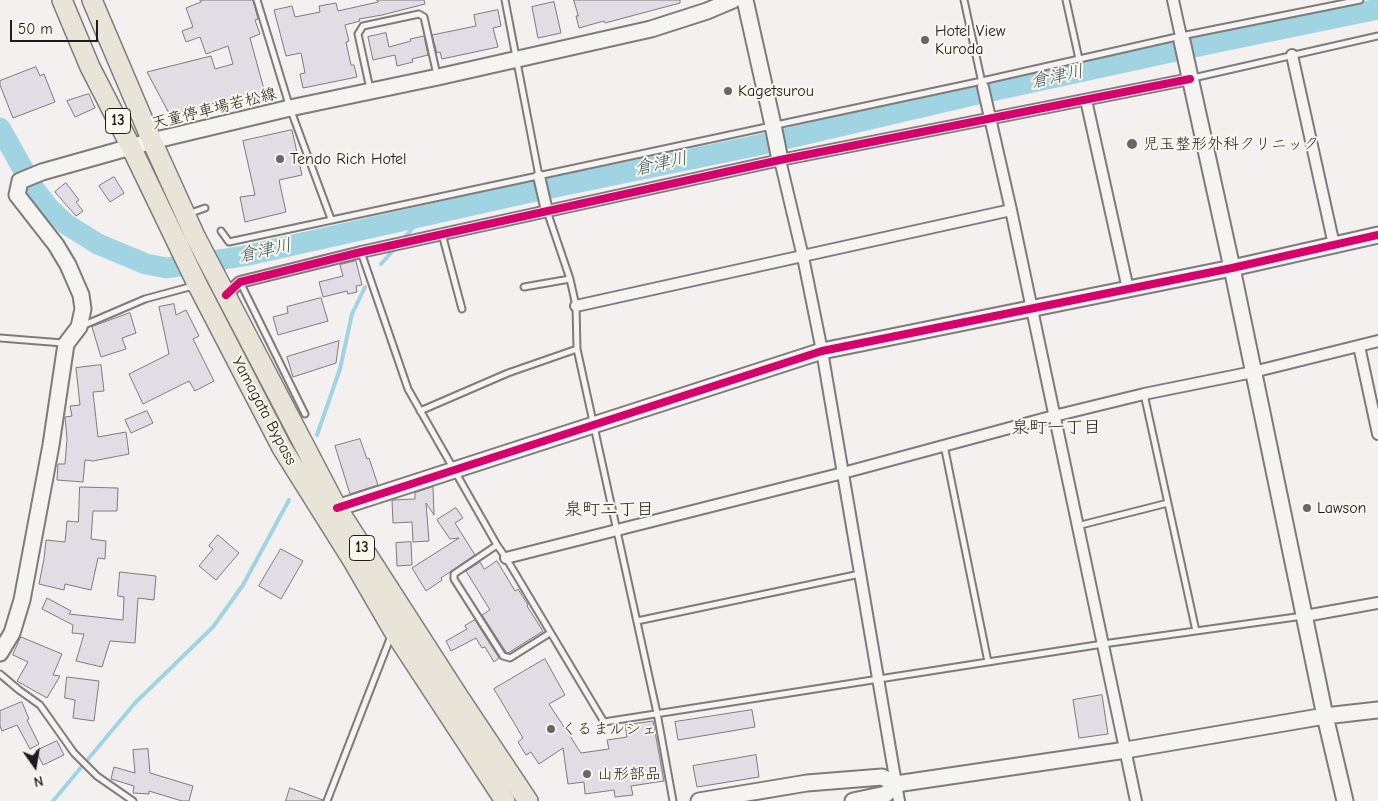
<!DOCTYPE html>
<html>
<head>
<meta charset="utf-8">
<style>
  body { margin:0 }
  #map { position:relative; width:1378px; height:801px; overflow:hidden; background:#f4f0f0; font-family:"Comic Neue",sans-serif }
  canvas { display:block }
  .north { position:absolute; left:10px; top:741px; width:50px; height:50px; -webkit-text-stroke:4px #fbf7ec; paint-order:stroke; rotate:167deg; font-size:14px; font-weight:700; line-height:20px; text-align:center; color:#1c1c1c }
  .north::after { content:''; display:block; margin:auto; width:18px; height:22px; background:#1c1c1c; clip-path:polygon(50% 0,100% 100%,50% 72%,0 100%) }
  .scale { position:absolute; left:10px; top:20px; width:88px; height:22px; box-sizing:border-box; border:2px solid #1c1c1c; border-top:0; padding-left:6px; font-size:15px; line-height:18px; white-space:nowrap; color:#1c1c1c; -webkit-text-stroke:4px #fbf7ec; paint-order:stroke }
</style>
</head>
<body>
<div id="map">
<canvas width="1378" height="801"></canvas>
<div class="north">N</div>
<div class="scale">50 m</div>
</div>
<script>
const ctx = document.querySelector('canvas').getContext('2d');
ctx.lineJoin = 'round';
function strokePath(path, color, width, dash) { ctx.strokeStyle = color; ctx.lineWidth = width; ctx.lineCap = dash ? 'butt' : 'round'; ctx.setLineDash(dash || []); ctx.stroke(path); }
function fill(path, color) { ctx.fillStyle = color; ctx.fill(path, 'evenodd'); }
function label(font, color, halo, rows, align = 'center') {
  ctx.font = font + ' "Comic Neue","Klee One",sans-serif'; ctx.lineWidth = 4; ctx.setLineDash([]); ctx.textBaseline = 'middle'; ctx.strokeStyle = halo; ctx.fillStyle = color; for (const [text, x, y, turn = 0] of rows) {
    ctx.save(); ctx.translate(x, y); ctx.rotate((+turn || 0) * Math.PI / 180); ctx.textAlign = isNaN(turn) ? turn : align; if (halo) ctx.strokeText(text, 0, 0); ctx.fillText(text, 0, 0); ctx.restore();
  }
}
strokePath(new Path2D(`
  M 402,240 L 423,217
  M 381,264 L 396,247
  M 317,435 L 340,369 L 352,314 L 365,287
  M 53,801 L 135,703 L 213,627 L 243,585 L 289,500`), '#a0d4e2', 4);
strokePath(new Path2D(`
  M 0,128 L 33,187 L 49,208 L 66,224 L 98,244 L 146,264 L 167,268 L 244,256 L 531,192 L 759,145 L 973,95 L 1208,44 L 1378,9`), '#a0d4e2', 21);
const building = new Path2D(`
  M 200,0 L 253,0 L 258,19 L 255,20 L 260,34 L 250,38 L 265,93 L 243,99 L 242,96 L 170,115 L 147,72 L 211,56 L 215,69 L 233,64 L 228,46 L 206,54 L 200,37 L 186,42 L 182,31 L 193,27 L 186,8 L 201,2 Z
  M 377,0 L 424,0 L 425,4 L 382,15 L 359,19 L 360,21 L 345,25 L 349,41 L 346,42 L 351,65 L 354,65 L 357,77 L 303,88 L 300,74 L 305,73 L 301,53 L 286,56 L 274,10 L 292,6 L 295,17 L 320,12 L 319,6 L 336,3 L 338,11 L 378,2 Z
  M 574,0 L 680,0 L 680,3 L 605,23 L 604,21 L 579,28 L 576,16 L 578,16 Z
  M 554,2 L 561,33 L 538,38 L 532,7 Z
  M 498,10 L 501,26 L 493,28 L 498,47 L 442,59 L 440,52 L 437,53 L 432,35 L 476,26 L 474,15 Z
  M 386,33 L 389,47 L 411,41 L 410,39 L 424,36 L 428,55 L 412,59 L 413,62 L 397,66 L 395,55 L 373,60 L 368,37 Z
  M 36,67 L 40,76 L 44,74 L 55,102 L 13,118 L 0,85 L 0,81 Z
  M 89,94 L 95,108 L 75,117 L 67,101 Z
  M 292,130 L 302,175 L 279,180 L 286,212 L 245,222 L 240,197 L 255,195 L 243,141 Z
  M 114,177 L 124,193 L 110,202 L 99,186 Z
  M 66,183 L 79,200 L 76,202 L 83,211 L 76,216 L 55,192 Z
  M 356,261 L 362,285 L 356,286 L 357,292 L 348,294 L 347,291 L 323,297 L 319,282 L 343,276 L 340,265 Z
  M 321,298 L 328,321 L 278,335 L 273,317 L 288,313 L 287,307 Z
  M 174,304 L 176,315 L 186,310 L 199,336 L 193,339 L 214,381 L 195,391 L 189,381 L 143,404 L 129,374 L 169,354 L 159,307 Z
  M 130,313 L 136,333 L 122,338 L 126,349 L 101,357 L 92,327 Z
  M 339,341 L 336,363 L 293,377 L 287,357 Z
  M 101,365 L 104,391 L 93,392 L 98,437 L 126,432 L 129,454 L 93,461 L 85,460 L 83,482 L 57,480 L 58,464 L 65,464 L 67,439 L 65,417 L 72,416 L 70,406 L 80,405 L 76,368 Z
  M 147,411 L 153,423 L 131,433 L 125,420 Z
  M 360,439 L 367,459 L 369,458 L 378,485 L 350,494 L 335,446 Z
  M 80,487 L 118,488 L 117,511 L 93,511 L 91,539 L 106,541 L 105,559 L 98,558 L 91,590 L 65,584 L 64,590 L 39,584 L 44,559 L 46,540 L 65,542 L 67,521 L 78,522 Z
  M 433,487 L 434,515 L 426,503 L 429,541 L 413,542 L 412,522 L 393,523 L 392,500 L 415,499 L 415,493 Z
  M 456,508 L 463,518 L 455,523 L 475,555 L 441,578 L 442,580 L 426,591 L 412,568 L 459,538 L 450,539 L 437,520 Z
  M 218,535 L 239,553 L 216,580 L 199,566 L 213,549 L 209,546 Z
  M 411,542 L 412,565 L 397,566 L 396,543 Z
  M 281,549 L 303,561 L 281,599 L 259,586 Z
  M 497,561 L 515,591 L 518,589 L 528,605 L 527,606 L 543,631 L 508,653 L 506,652 L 482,615 L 490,610 L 466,571 L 480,562 L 484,569 Z
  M 120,572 L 156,576 L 154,600 L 138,598 L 135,643 L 110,641 L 102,667 L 76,661 L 84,634 L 72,633 L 73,625 L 42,609 L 47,598 L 71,611 L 69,614 L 123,620 L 124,597 L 118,596 Z
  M 475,620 L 499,658 L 494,662 L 485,647 L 482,648 L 476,638 L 451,651 L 446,641 L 467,629 L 465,626 Z
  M 21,637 L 62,654 L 53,675 L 60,676 L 47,698 L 17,681 L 28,662 L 13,655 Z
  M 545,659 L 565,695 L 549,704 L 581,753 L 609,749 L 607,740 L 627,737 L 625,725 L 653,721 L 664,781 L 631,786 L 633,795 L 615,797 L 614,790 L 585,794 L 584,782 L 568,784 L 563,748 L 539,764 L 531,752 L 526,755 L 518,742 L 523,738 L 494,689 Z
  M 67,677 L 99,681 L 94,721 L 73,718 L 75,700 L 65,698 Z
  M 1102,695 L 1108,734 L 1079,738 L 1073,700 Z
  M 22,702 L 29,719 L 27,720 L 39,744 L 30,749 L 17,725 L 2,731 L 0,726 L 0,711 Z
  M 752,710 L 755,727 L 678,740 L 675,722 Z
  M 57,741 L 64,755 L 43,765 L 36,751 Z
  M 148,749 L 150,773 L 193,786 L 189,801 L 182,801 L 149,791 L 149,794 L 133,793 L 134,786 L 111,779 L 114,767 L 135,773 L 133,750 Z
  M 756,755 L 759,777 L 697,787 L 693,766 Z
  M 290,788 L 323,800 L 323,801 L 286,801 Z`);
fill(building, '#e2dce5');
strokePath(building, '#7d7b7b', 1);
const lane = new Path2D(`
  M 257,0 L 290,108 L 331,219
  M 505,0 L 539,176
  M 964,0 L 982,83
  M 1066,0 L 1079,59
  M 1193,78 L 1378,36
  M 370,89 L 358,34 L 363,26 L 419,14 L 424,17 L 437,75
  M 547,211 L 570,279 L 576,306 L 577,349 L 657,713 L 673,801
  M 188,214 L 205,208
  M 221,231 L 229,242 L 982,81 L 1181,36 L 1360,0
  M 442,234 L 462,309
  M 361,252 L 408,389 L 497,545 L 506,558 L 604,722 L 1103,644 L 1303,616
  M 240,282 L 305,414
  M 524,287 L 570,279
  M 82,326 L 145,299 L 193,286
  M 0,338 L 63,343
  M 1144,394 L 1196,631
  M 420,411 L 508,373 L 577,349
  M 944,445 L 988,662
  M 1077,526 L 1168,503
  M 497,545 L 454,574 L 454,579 L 503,656 L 510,658 L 550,633
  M 637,621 L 860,574
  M 0,674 L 19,690 L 40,705 L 74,753 L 97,776 L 133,801
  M 327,801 L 391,636`);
const street = new Path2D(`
  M 1173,0 L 1182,41
  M 1292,55 L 1334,245
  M 983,87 L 1011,210 L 1136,801
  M 1086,100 L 1128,289
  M 780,160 L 803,257 L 822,351 L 899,801
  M 539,176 L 547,211
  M 226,295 L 240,282 L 361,252 L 780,160 L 1190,79
  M 576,306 L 1011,210
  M 1359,346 L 1378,434
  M 506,558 L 843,473 L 1054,416 L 1144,394 L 1253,372 L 1378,341
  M 1305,616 L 1378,603`);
const secondary = new Path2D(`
  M 745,0 L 773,125 L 780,160
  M 1182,41 L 1232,268 L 1325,716 L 1345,801
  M 337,508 L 822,351 L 1232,268 L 1378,235
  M 0,653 L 12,633 L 22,600 L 51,445 L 66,344 L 79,327 L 83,309 L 81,295 L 68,265 L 56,245 L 17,195 L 20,181 L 42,172 L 152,141 L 290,108 L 438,77 L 651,29 L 707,11 L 733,0
  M 699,801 L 807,783 L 882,777 L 896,784
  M 853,801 L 886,794 L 896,784 L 1126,750 L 1325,716 L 1378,710`);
const highway = new Path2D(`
  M 62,0 L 90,67 L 131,147 L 197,284 L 282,448 L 353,561 L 393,630 L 505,801
  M 92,0 L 152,141 L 195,236 L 337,508 L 458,696 L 528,801`);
strokePath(lane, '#7d7b7b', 9);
strokePath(street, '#7d7b7b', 14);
strokePath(secondary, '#7d7b7b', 19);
strokePath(highway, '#7d7b7b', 22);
strokePath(lane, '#f6f4f1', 5);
strokePath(street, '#f6f4f1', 10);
strokePath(secondary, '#f6f4f1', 15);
strokePath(highway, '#e8e5d8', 19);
strokePath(new Path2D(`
  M 226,295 L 240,282 L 361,252 L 780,160 L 1190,79
  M 337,508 L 822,351 L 1232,268 L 1378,235`), '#d6006c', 8);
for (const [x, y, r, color] of [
  [925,40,5,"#686666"],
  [728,91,5,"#686666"],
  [1132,144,6,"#686666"],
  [280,159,5,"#686666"],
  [1307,508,5,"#686666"],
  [551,729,5,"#686666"],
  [587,774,5,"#686666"]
]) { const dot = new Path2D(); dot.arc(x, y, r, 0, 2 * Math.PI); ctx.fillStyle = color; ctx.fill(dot); strokePath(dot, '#fbf7ec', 2); }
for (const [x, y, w] of [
  [118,121,25],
  [362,548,25]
]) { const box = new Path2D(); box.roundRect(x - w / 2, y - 12.5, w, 25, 4); ctx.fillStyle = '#fbf7ec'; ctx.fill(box); strokePath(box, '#1c1c1c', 1); }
label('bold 15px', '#1c1c1c', null, [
  ["13",118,121],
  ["13",362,548]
]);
label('16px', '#1c1c1c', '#fbf7ec', [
  ["Hotel View",935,31],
  ["Kuroda",935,49],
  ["Kagetsurou",738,91],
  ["児玉整形外科クリニック",1143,144],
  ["Tendo Rich Hotel",290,159],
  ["Lawson",1317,508],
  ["くるまルシェ",561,729],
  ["山形部品",597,774]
], 'left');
label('16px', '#1c1c1c', '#fbf7ec', [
  ["天童停車場若松線",214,109,-14],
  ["Yamagata Bypass",264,411,62]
]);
label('italic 18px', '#3e585f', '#fbf7ec', [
  ["倉津川",1057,77,-12],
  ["倉津川",661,164,-12],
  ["倉津川",265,251,-12]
]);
label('18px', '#1c1c1c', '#fbf7ec', [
  ["泉町一丁目",1056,428],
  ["泉町二丁目",609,510]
]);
</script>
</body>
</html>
